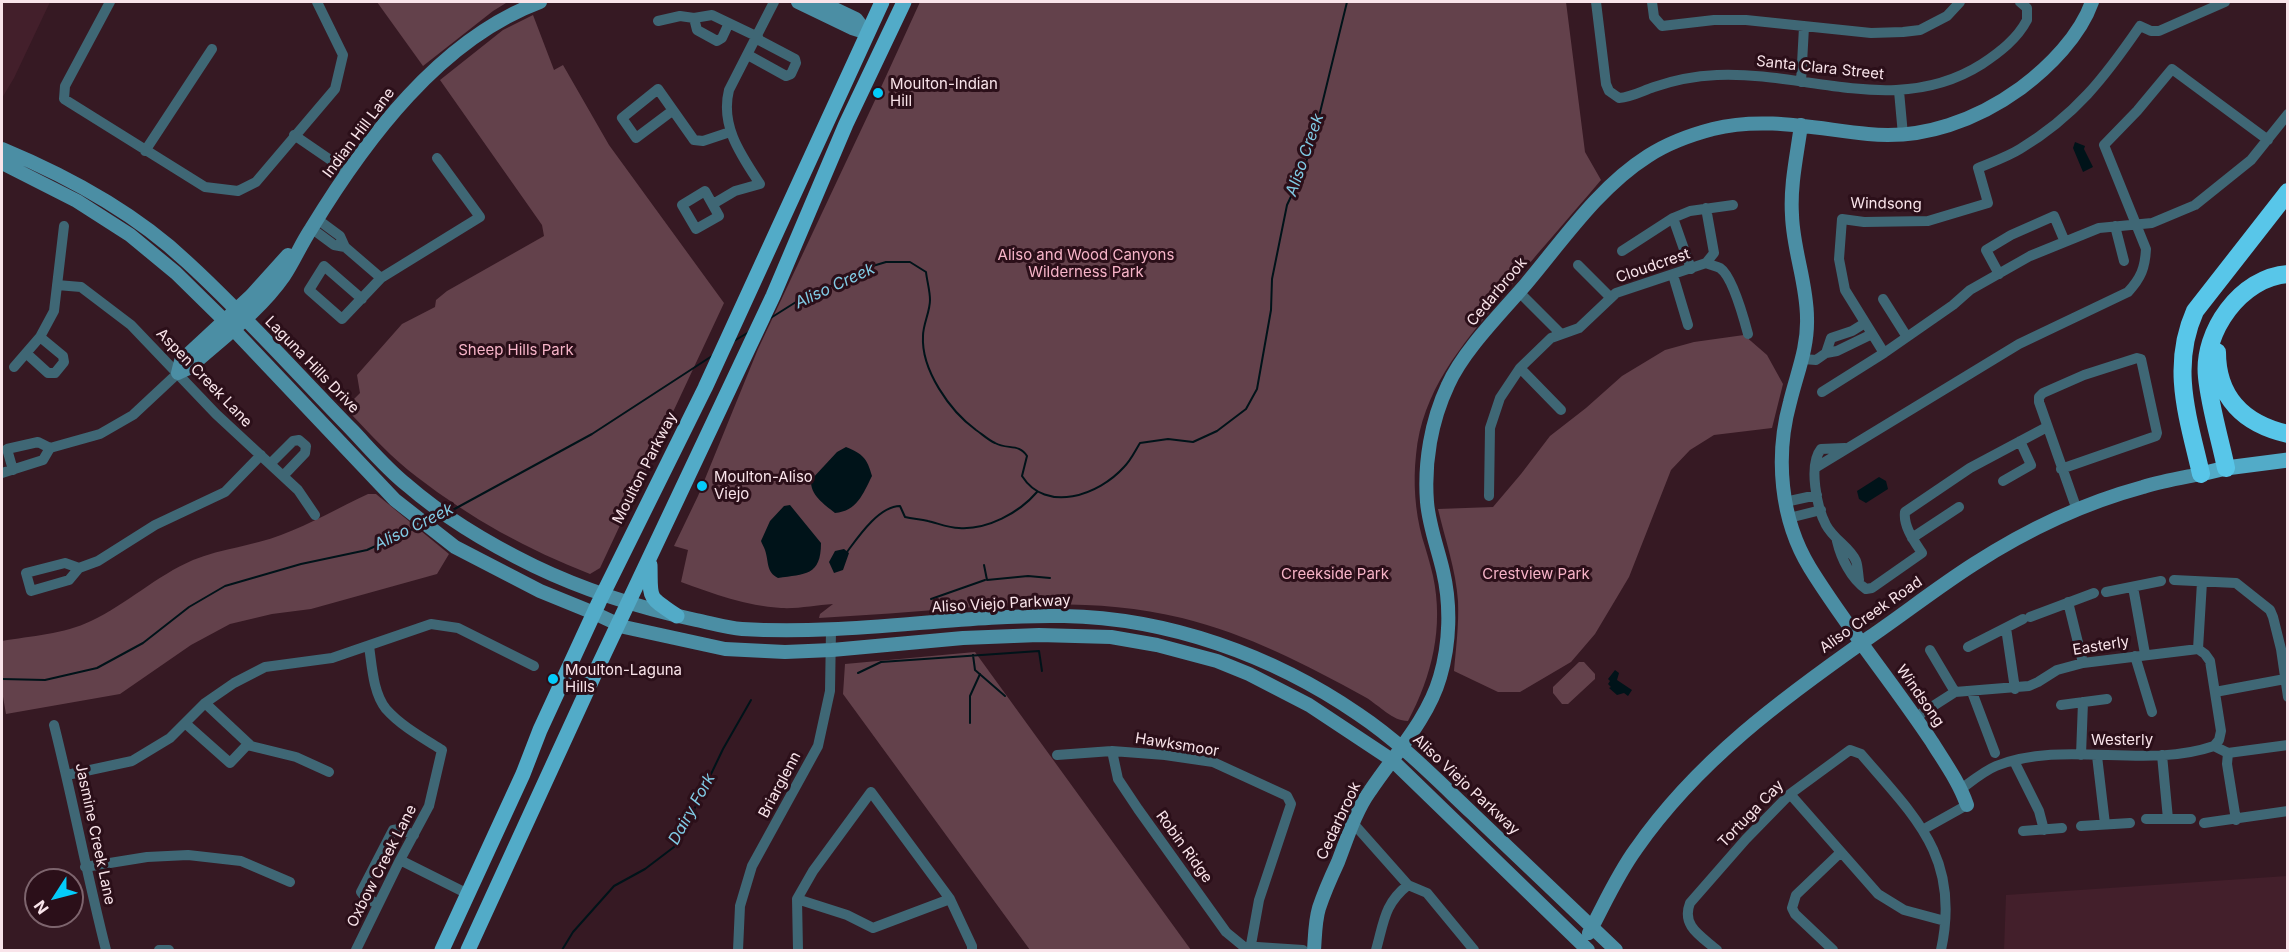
<!DOCTYPE html>
<html>
<head>
<meta charset="utf-8">
<style>
  body { margin:0 }
  #map { position:relative; width:2289px; height:952px; overflow:hidden; background:#361923; font-family:Inter,sans-serif }
  canvas { display:block }
  .frame { position:absolute; inset:0; border:3px solid #f9e4ea; pointer-events:none }
  .north { position:absolute; left:24px; top:868px; width:60px; height:60px; box-sizing:border-box; background:#2b0f19; border:2px solid #7d646d; border-radius:50%; rotate:234deg; font-size:16px; font-weight:700; line-height:24px; text-align:center; color:#f9e4ea }
  .north::after { content:''; display:block; margin:auto; width:21px; height:27px; background:#04cbf9; clip-path:polygon(50% 0,100% 100%,50% 72%,0 100%) }
</style>
</head>
<body>
<div id="map">
<canvas width="2289" height="952"></canvas>
<div class="frame"></div>
<div class="north">N</div>
</div>
<script>
const ctx = document.querySelector('canvas').getContext('2d');
ctx.lineJoin = 'round';
function fill(path, color) { ctx.fillStyle = color; ctx.fill(path, 'evenodd'); }
function strokePath(path, color, width, dash) { ctx.strokeStyle = color; ctx.lineWidth = width; ctx.lineCap = dash ? 'butt' : 'round'; ctx.setLineDash(dash || []); ctx.stroke(path); }
function label(font, color, halo, rows, align = 'center') {
  ctx.font = font + ' Inter,sans-serif'; ctx.lineWidth = 6; ctx.setLineDash([]); ctx.textBaseline = 'middle'; ctx.strokeStyle = halo; ctx.fillStyle = color; for (const [text, x, y, turn = 0] of rows) {
    ctx.save(); ctx.translate(x, y); ctx.rotate((+turn || 0) * Math.PI / 180); ctx.textAlign = isNaN(turn) ? turn : align; if (halo) ctx.strokeText(text, 0, 0); ctx.fillText(text, 0, 0); ctx.restore();
  }
}
fill(new Path2D(`
  M 2,2 L 50,2 L 14,78 L 2,98 Z
  M 2287,876 L 2287,950 L 2004,950 L 2006,895 Z`), '#431f2b');
fill(new Path2D(`
  M 377,2 L 505,2 L 506,3 L 493,11 L 423,66 Z
  M 920,2 L 1566,2 L 1585,152 L 1601,180 C 1568,219 1533,258 1501,298 C 1461,346 1422,391 1416,455 C 1413,482 1415,511 1422,537 C 1426,550 1430,563 1433,576 C 1444,627 1432,676 1408,721 C 1392,721 1379,705 1365,697 C 1307,665 1247,634 1182,618 C 1108,600 1035,603 960,608 C 913,612 866,615 819,618 L 820,614 L 833,604 C 816,605 798,609 781,608 C 746,606 714,594 681,582 L 688,550 L 674,546 L 698,496 L 758,349 L 877,96 Z
  M 533,15 L 554,70 L 563,65 L 609,145 L 724,303 L 600,568 L 590,574 C 528,550 470,518 417,477 C 393,459 371,435 350,413 L 352,411 L 347,406 L 360,393 L 357,375 L 402,324 L 435,307 L 436,300 L 447,291 L 544,236 L 542,225 L 440,80 L 503,30 Z
  M 1744,335 L 1767,355 L 1783,384 L 1772,428 L 1714,435 L 1690,450 L 1671,470 L 1629,577 L 1595,634 L 1571,662 L 1520,692 L 1498,692 L 1454,671 C 1456,648 1459,625 1458,601 C 1456,570 1445,539 1438,509 L 1493,507 L 1521,474 L 1550,436 L 1586,408 L 1622,376 L 1665,350 L 1694,342 Z
  M 368,494 L 376,494 L 449,554 L 437,574 L 311,609 L 272,614 L 230,624 L 191,645 L 120,694 L 6,714 L 2,691 L 2,641 C 31,636 64,634 91,621 C 127,604 156,576 193,560 C 223,548 253,546 281,535 C 311,524 340,507 368,494 Z
  M 975,652 L 1191,950 L 1030,950 L 843,694 L 845,664 Z
  M 1579,662 L 1584,662 L 1595,674 L 1595,679 L 1568,704 L 1562,704 L 1553,693 L 1553,687 Z`), '#63414b');
fill(new Path2D(`
  M 2075,142 L 2085,146 L 2084,149 L 2093,167 L 2083,172 L 2073,148 Z
  M 846,447 C 863,454 867,458 872,476 C 863,494 857,511 835,513 C 824,504 810,495 811,480 L 837,452 Z
  M 1879,477 L 1886,481 L 1888,489 L 1866,503 L 1859,499 L 1857,491 Z
  M 790,505 L 821,543 C 821,576 805,574 778,578 C 766,572 769,562 765,550 C 764,547 762,544 761,541 L 770,521 L 784,506 Z
  M 844,549 L 849,553 L 843,570 L 834,573 L 829,562 L 835,551 Z
  M 1615,670 L 1619,673 L 1617,680 L 1632,690 L 1628,696 L 1624,693 L 1617,695 L 1609,688 L 1611,687 L 1608,684 L 1610,681 L 1608,679 Z`), '#001319');
strokePath(new Path2D(`
  M 769,319 L 796,302 L 842,281 L 866,268 L 886,262 L 910,262 L 926,272 C 927,281 930,291 930,300 C 930,312 923,324 923,336 C 921,370 950,411 976,430 C 982,434 988,440 995,443 C 1007,450 1019,443 1027,456 L 1022,476 C 1046,514 1099,495 1124,467 C 1131,460 1135,451 1140,443 L 1168,439 L 1193,442 L 1217,431 L 1246,409 L 1257,389 L 1271,310 L 1272,279 L 1287,205 L 1304,169 L 1315,133 L 1347,2
  M 734,341 L 749,332
  M 449,512 L 592,434 L 712,356
  M 847,552 C 858,537 879,506 900,506 L 905,517 C 913,519 920,519 928,521 C 937,523 949,528 959,528 C 987,530 1019,513 1037,492
  M 984,565 L 987,580 L 1028,576 L 1050,578
  M 931,599 L 985,580
  M 973,655 L 975,670 L 1005,696
  M 858,673 L 881,662 L 1039,651 L 1042,671
  M 2,679 L 45,680 L 97,668 L 143,643 L 189,607 L 225,586 L 301,564 L 367,550 L 419,526
  M 970,723 L 970,696 L 980,674
  M 562,950 L 573,932 L 614,886 L 645,869 L 674,847 L 690,818 L 723,749 L 751,700`), '#001319', 2);
strokePath(new Path2D(`
  M 110,2 L 65,86 L 64,99 L 205,187 L 238,191 L 256,182 L 335,89 L 343,55 L 317,2
  M 1596,2 L 1606,84 L 1609,91 L 1619,98 C 1632,97 1642,91 1654,87 C 1674,80 1696,76 1717,75 C 1807,71 1897,118 1982,64 C 2000,52 2017,39 2027,20 L 2027,8 L 2020,2
  M 1652,2 L 1654,17 L 1662,26 L 1714,20 L 1746,20 L 1871,33 L 1903,32 L 1920,30 L 1947,16 L 1960,2
  M 2225,2 L 2159,31 L 2151,31 L 2140,26 C 2105,77 2075,116 2020,149 C 2007,157 1992,162 1978,168 L 1988,203 L 1928,221 L 1864,222 L 1842,219 L 1839,259 L 1845,290 L 1884,353 L 1953,305 L 1970,290 L 2030,256 L 2099,228 L 2152,223 L 2195,205 L 2251,160 L 2288,114
  M 694,18 L 697,30 L 717,41 L 722,38 L 729,23
  M 658,21 L 680,16 L 694,18 L 712,15 L 758,37
  M 748,55 L 786,76 L 791,74 L 796,63 L 795,59 L 757,39
  M 1801,82 L 1804,27
  M 1899,91 L 1903,135
  M 672,111 L 636,138 L 622,118 L 658,89 L 694,140 L 703,141 L 730,132
  M 294,135 L 348,172
  M 145,151 L 212,49
  M 705,191 L 719,216 L 696,229 L 682,205 Z
  M 713,204 L 735,191 L 760,184 C 741,155 720,126 729,90 L 774,2
  M 1706,208 L 1714,253 L 1706,263 C 1710,265 1716,266 1720,268 C 1732,276 1744,319 1748,334
  M 1673,218 L 1691,269
  M 317,219 L 340,236 L 345,247 L 381,278
  M 2115,226 L 2124,261
  M 311,228 L 334,245 L 345,247
  M 1622,251 L 1673,218 L 1690,211 L 1733,205
  M 1578,265 L 1611,298
  M 1999,274 L 1986,250 L 2011,235 L 2054,216 L 2065,242
  M 1673,275 L 1688,325
  M 57,285 L 81,287 L 131,325 L 216,414 L 298,490 L 315,515
  M 1519,292 L 1561,334
  M 362,299 L 324,266 L 309,290 L 342,319 L 381,278 L 480,217 L 437,158
  M 1883,299 L 1907,337
  M 26,353 L 48,373 L 55,373 L 64,362 L 63,356 L 40,337
  M 1826,353 L 1831,338 L 1852,331 L 1865,323
  M 1803,359 L 1816,360 L 1826,353 L 1837,351 L 1872,334
  M 14,367 L 40,337 L 54,311 L 64,226
  M 1520,368 L 1561,410
  M 1822,392 L 1884,353
  M 1845,448 L 1821,449 C 1808,465 1817,508 1826,525 C 1834,540 1850,547 1856,561 C 1858,566 1858,574 1859,580
  M 270,464 L 293,441 L 299,440 L 306,446 L 305,453 L 283,476
  M 1815,468 L 2019,344 L 2128,292 C 2141,278 2145,268 2146,249 L 2104,145 L 2137,111 L 2172,69 L 2268,140
  M 2061,469 L 2156,436 L 2157,433 L 2141,359 L 2137,358 L 2084,375 L 2043,393 L 2039,397 L 2039,402 L 2077,510
  M 13,470 L 7,449 L 38,442 L 50,448
  M 2,473 L 43,460 L 50,448 L 100,434 L 133,415 L 178,373
  M 2003,481 L 2031,465 L 2020,441
  M 1489,496 L 1490,428 L 1500,398 L 1520,368 L 1551,338 L 1579,328 L 1616,293 L 1706,263
  M 1785,502 L 1817,495
  M 1789,518 L 1821,510
  M 1912,538 L 1959,507
  M 1837,541 C 1841,558 1851,579 1866,589 L 1872,588 L 1922,553 C 1914,541 1903,526 1905,512 L 1970,468 L 2047,427
  M 79,568 L 65,563 L 26,573 L 31,591 L 69,580 L 79,568 L 98,561 L 155,525 L 225,492 L 261,455
  M 2174,580 L 2236,583 L 2270,610 L 2273,617 L 2281,649 L 2288,697
  M 2133,587 L 2145,654
  M 2106,592 L 2161,581
  M 2068,602 L 2083,663
  M 2030,617 L 2094,593
  M 2006,628 L 2015,689
  M 1968,647 L 2023,619
  M 2198,649 L 2202,582
  M 1930,650 L 1955,692
  M 2135,656 L 2152,712
  M 1972,692 L 1995,753
  M 2215,692 L 2285,679
  M 205,703 L 251,746 L 296,757 L 329,772
  M 2061,705 L 2107,699
  M 1916,717 L 1955,692 L 2029,686 L 2038,682 L 2057,670 L 2083,663 L 2198,649 L 2205,654 L 2210,661 L 2221,731 L 2219,740 L 2214,746
  M 185,723 L 230,763 L 248,744
  M 54,725 C 73,800 87,876 106,950
  M 1112,751 L 1118,779 L 1138,809 L 1226,932 L 1248,950
  M 2228,753 L 2227,764 L 2236,820
  M 1057,755 L 1112,751 L 1165,755 L 1213,762 L 1287,796 L 1291,804 L 1259,900 L 1250,950
  M 2081,755 L 2083,702
  M 2162,755 L 2168,819
  M 2097,756 L 2105,824
  M 2014,761 L 2039,811 L 2044,830
  M 67,775 L 132,761 L 170,738 L 205,703 L 234,683 L 265,667 L 332,658 L 431,624 L 458,628 L 534,666
  M 1961,789 C 1972,781 1984,771 1996,766 C 2065,739 2144,770 2214,746 L 2228,753 L 2288,745
  M 1790,794 L 1878,894 L 1904,910 L 1945,921
  M 2146,819 L 2191,819
  M 1353,823 L 1408,885 L 1427,893 L 1474,950
  M 2204,823 L 2288,811
  M 2081,826 L 2130,823
  M 1924,829 L 1967,805
  M 2023,831 L 2062,828
  M 400,860 L 468,894
  M 85,867 L 147,857 L 188,855 L 241,861 L 290,882
  M 797,899 L 847,915 L 873,928 L 950,899
  M 378,904 L 366,898 L 361,892 L 393,830 L 399,829 L 414,835
  M 159,950 L 169,950
  M 356,950 L 400,860 L 429,806 L 442,750 C 423,738 401,726 386,709 C 373,693 372,666 369,646
  M 738,950 L 740,906 L 752,866 L 818,746 L 830,691 L 831,630
  M 798,950 L 797,899 L 813,871 L 871,792 L 950,899 L 972,946 L 972,950
  M 1252,950 L 1257,947 L 1303,950
  M 1376,950 C 1384,922 1384,904 1408,885
  M 1717,950 C 1701,936 1681,926 1690,903 L 1746,839 L 1790,794 L 1850,750 L 1861,754 C 1916,818 1961,858 1941,950
  M 1833,950 L 1795,914 L 1792,908 L 1796,895 L 1841,852`), '#3f6775', 10);
strokePath(new Path2D(`
  M 798,2 L 852,28 L 868,33
  M 820,2 L 856,19 L 866,32
  M 1801,125 C 1797,155 1790,185 1792,215 C 1793,250 1807,283 1807,318 C 1808,348 1797,373 1790,402 C 1775,456 1780,519 1810,568 C 1847,628 1893,683 1932,742 C 1945,763 1959,782 1967,805
  M 2,149 C 67,176 135,213 187,262 C 245,315 298,375 353,431 C 370,449 387,469 407,485 C 445,518 489,544 534,566 C 586,591 640,608 696,620 C 711,623 727,628 742,629 C 850,636 957,614 1064,616 C 1168,618 1272,655 1358,714 C 1400,742 1435,778 1472,813 C 1520,859 1568,904 1616,950
  M 2,163 L 77,201 L 130,235 L 176,273 L 232,328 L 395,500 L 455,547 L 540,591 L 594,613 L 624,627 L 725,649 L 785,652 L 832,650 L 963,638 L 1039,635 L 1111,637 L 1157,645 L 1217,661 L 1249,674 L 1309,705 L 1392,760 L 1588,950
  M 178,373 L 189,368 C 221,339 259,312 284,276 C 294,261 301,244 311,229 C 365,140 440,39 540,2
  M 178,373 L 181,361 L 251,296 L 288,255
  M 1589,933 C 1604,905 1617,875 1636,849 C 1697,761 1783,698 1870,637 C 1905,613 1938,587 1974,564 C 2025,531 2084,503 2143,487 C 2162,481 2181,478 2201,474
  M 1314,950 C 1315,937 1315,921 1319,908 C 1324,893 1331,877 1338,862 C 1347,839 1355,812 1370,791 C 1394,755 1428,719 1440,677 C 1450,643 1451,605 1443,571 C 1438,549 1429,526 1427,502 C 1424,463 1431,421 1448,385 C 1463,351 1501,313 1526,284 C 1563,240 1599,187 1648,156 C 1668,143 1690,135 1713,129 C 1764,116 1817,129 1868,134 C 1923,140 1977,120 2021,88 C 2049,67 2080,36 2092,2`), '#4b8ea4', 14);
strokePath(new Path2D(`
  M 2201,474 L 2226,468 L 2288,460
  M 650,565 C 651,600 646,595 677,616
  M 442,950 L 523,774 L 540,730 L 599,602 L 705,388 L 882,2
  M 468,950 L 596,671 L 773,296 L 846,124 L 904,2`), '#52abc8', 15);
strokePath(new Path2D(`
  M 2217,352 C 2217,398 2244,424 2288,434
  M 2226,468 C 2220,439 2210,407 2207,377 C 2202,332 2241,277 2288,274
  M 2201,474 C 2188,417 2170,367 2195,311 L 2288,192`), '#58c6e9', 18);
for (const [x, y, r, color] of [
  [878,93,6,"#04cbf9"],
  [702,486,6,"#04cbf9"],
  [553,679,6,"#04cbf9"]
]) { const dot = new Path2D(); dot.arc(x, y, r, 0, 2 * Math.PI); ctx.fillStyle = color; ctx.fill(dot); strokePath(dot, '#2b0f19', 2); }
label('15px', '#f9e4ea', '#2b0f19', [
  ["Santa Clara Street",1820,68,6],
  ["Indian Hill Lane",359,133,-53],
  ["Windsong",1886,204,1],
  ["Cloudcrest",1653,266,-19],
  ["Cedarbrook",1497,292,-50],
  ["Laguna Hills Drive",312,365,46],
  ["Aspen Creek Lane",204,378,46],
  ["Moulton Parkway",645,468,-63],
  ["Aliso Viejo Parkway",1001,604,-3],
  ["Aliso Creek Road",1871,615,-35],
  ["Easterly",2101,646,-9],
  ["Windsong",1920,696,55],
  ["Westerly",2122,740],
  ["Hawksmoor",1177,745,9],
  ["Briarglenn",780,785,-62],
  ["Aliso Viejo Parkway",1466,785,43],
  ["Tortuga Cay",1751,814,-46],
  ["Cedarbrook",1339,821,-65],
  ["Jasmine Creek Lane",95,834,78],
  ["Robin Ridge",1184,847,54],
  ["Oxbow Creek Lane",382,866,-63]
]);
label('15px', '#f9e4ea', '#2b0f19', [
  ["Moulton-Indian",890,84],
  ["Hill",890,101],
  ["Moulton-Aliso",714,477],
  ["Viejo",714,494],
  ["Moulton-Laguna",565,670],
  ["Hills",565,687]
], 'left');
label('15px', '#f7b4c8', '#2b0f19', [
  ["Aliso and Wood Canyons",1086,255],
  ["Wilderness Park",1086,272],
  ["Sheep Hills Park",516,350],
  ["Creekside Park",1335,574],
  ["Crestview Park",1536,574]
]);
label('italic 16px', '#81cbe5', '#2b0f19', [
  ["Aliso Creek",1305,155,-71],
  ["Aliso Creek",835,286,-25],
  ["Aliso Creek",414,527,-26],
  ["Dairy Fork",692,809,-61]
]);
</script>
</body>
</html>
